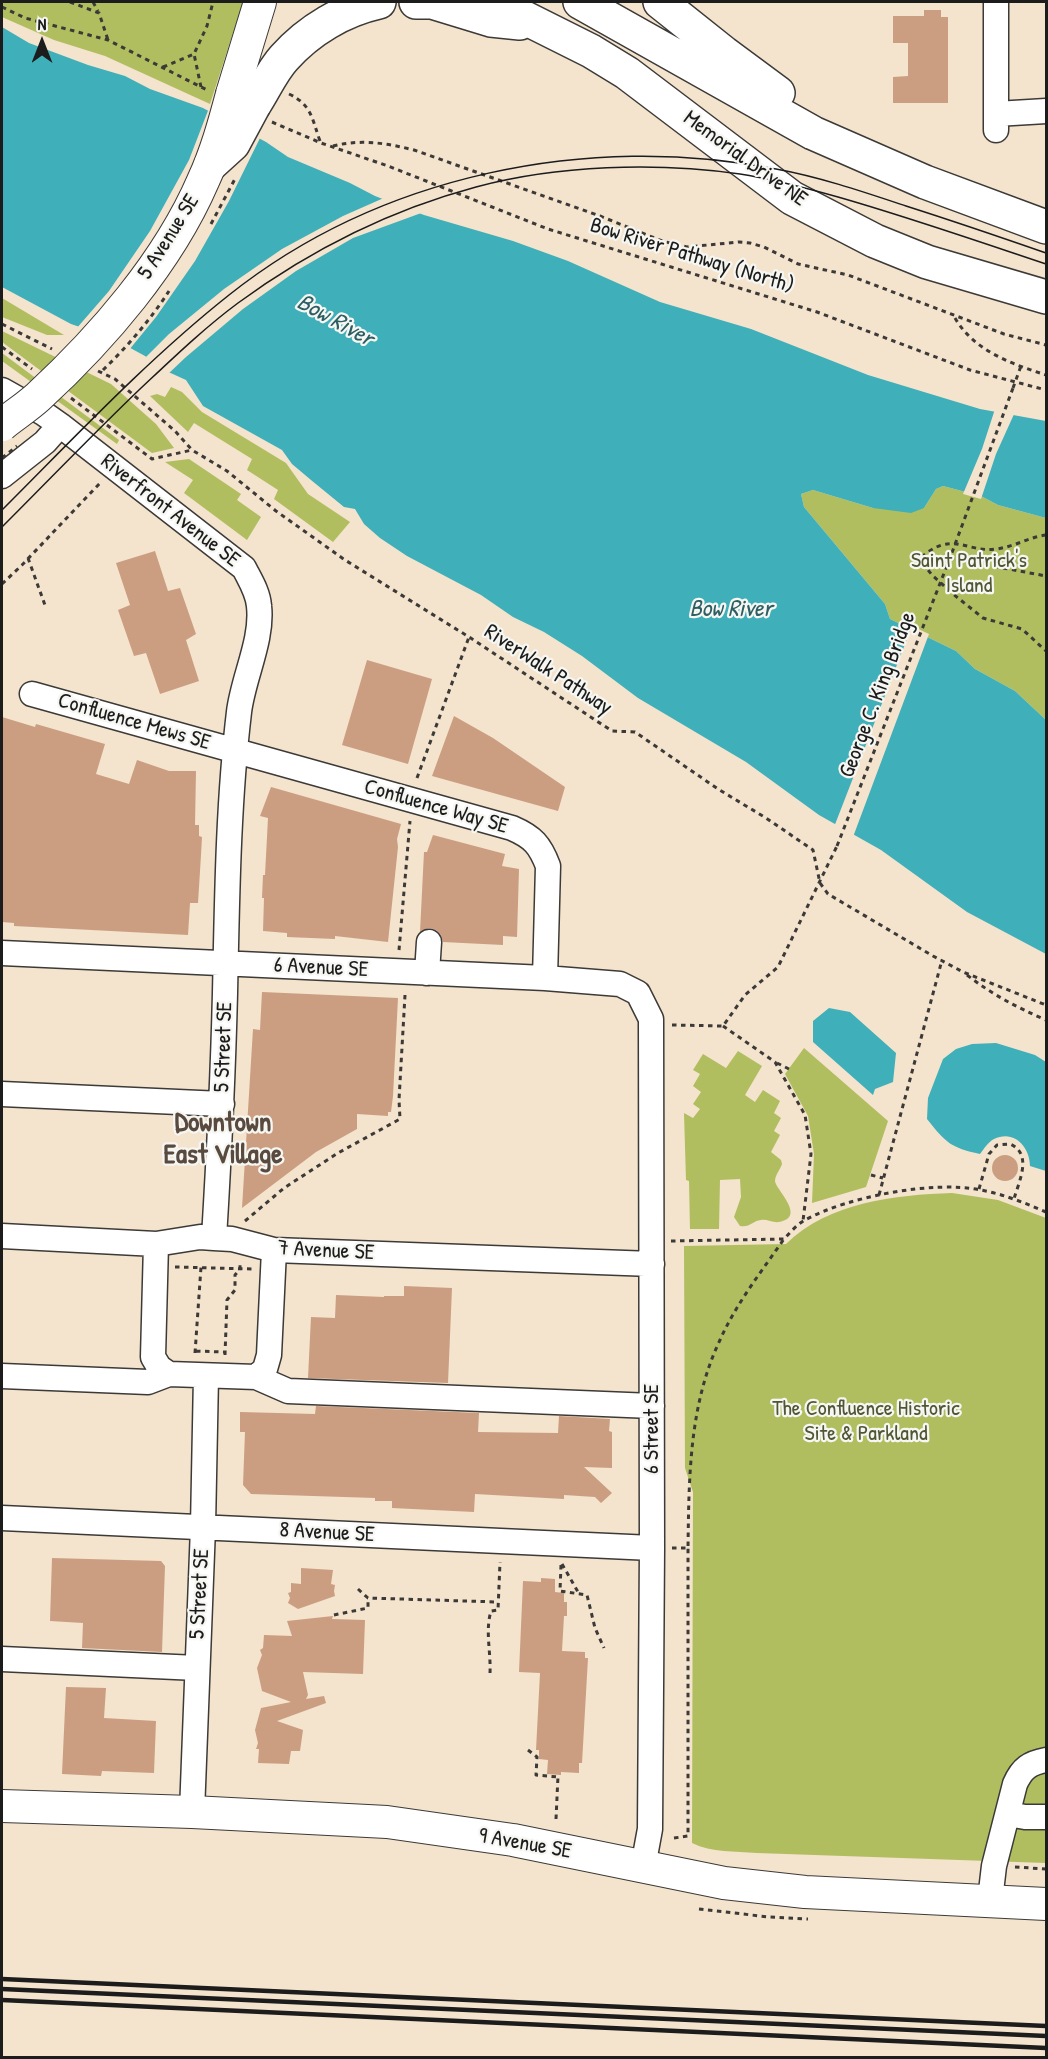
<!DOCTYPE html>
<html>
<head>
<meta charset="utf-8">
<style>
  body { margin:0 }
  #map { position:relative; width:1048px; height:2059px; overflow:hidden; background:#f4e3cd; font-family:"Patrick Hand",sans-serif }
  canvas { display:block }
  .frame { position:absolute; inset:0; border:3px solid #1c1c1c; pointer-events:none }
  .north { position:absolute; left:12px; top:12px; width:60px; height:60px; -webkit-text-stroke:4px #f6f6f2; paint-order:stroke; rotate:0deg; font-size:16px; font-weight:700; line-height:24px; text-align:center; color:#1c1c1c }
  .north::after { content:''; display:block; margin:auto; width:21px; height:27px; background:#1c1c1c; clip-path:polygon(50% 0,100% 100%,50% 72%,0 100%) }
</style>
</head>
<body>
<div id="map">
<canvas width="1048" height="2059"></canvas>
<div class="frame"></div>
<div class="north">N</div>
</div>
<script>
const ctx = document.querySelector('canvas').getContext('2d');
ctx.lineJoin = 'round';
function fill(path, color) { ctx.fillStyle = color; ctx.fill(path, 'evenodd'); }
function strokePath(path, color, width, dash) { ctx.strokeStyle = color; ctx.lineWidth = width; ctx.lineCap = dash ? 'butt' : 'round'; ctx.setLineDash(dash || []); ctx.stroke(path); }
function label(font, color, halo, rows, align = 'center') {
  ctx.font = font + ' "Patrick Hand",sans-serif'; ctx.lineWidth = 4.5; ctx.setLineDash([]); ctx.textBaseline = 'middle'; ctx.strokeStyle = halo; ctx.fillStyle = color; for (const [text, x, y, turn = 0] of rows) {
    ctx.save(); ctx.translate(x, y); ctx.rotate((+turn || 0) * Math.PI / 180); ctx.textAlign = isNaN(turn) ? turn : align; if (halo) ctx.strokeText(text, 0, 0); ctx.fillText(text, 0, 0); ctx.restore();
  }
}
fill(new Path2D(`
  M 2,2 L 243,2 L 210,104 L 105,56 L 54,40 L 2,17 Z
  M 2,298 L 64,335 L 47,335 L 2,317 Z
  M 2,331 L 111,384 L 156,424 L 174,448 L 152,453 L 2,342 Z
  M 2,353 L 119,440 L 117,444 L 2,361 Z
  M 171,387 L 182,392 L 202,412 L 286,463 L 308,494 L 350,522 L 333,542 L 274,499 L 278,490 L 247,470 L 252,459 L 194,423 L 188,432 L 150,396 L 157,394 L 165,397 Z
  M 189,459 L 241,494 L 237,500 L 261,517 L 247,540 L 184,493 L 193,480 L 165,462 Z
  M 943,486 L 981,496 L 998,505 L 1046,518 L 1046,720 L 1015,691 L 975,669 L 956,651 L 890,619 L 885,604 L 804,507 L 801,494 L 813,490 L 873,508 L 924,508 L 936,489 Z
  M 804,1048 L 888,1121 L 866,1187 L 812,1203 L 814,1154 L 808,1116 L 785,1074 Z
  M 738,1051 L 762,1066 L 745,1095 L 755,1102 L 763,1090 L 780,1101 L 774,1113 L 781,1118 L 774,1131 L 780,1135 L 771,1152 L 781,1160 L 782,1164 C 780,1170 775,1175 775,1181 C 776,1190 807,1217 779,1222 C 773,1223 767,1219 761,1220 C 752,1221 750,1228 740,1226 L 734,1217 L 741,1197 L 740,1179 L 720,1180 L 719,1229 L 690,1229 L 689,1181 L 686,1180 L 684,1113 L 693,1118 L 700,1109 L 693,1104 L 701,1092 L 693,1086 L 700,1074 L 693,1070 L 703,1054 L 726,1068 Z
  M 952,1193 L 998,1200 L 1046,1218 L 1046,1863 L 757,1853 C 735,1851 712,1853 692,1843 L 693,1492 L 685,1468 L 684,1246 L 786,1244 C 829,1202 895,1195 952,1193 Z`), '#b0be60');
fill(new Path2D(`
  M 2,27 L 29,43 L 88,65 L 125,76 L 150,89 L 203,108 L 266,142 L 288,157 L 350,183 L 375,196 L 424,215 L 513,241 L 568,261 L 660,302 L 751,329 L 868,375 L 980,409 L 1046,421 L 1046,518 L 998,505 L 981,496 L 943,486 L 936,489 L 924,508 L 911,513 L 873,508 L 813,490 L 801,494 L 804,507 L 885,604 L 890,619 L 956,651 L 975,669 L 1015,691 L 1046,720 L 1046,954 L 967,912 L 881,850 L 819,815 L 746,762 L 638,698 L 582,656 L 544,632 L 513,617 L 481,595 L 407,556 L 380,538 L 364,524 L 355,509 L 344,507 L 311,480 L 292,464 L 282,450 L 203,406 L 186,380 L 164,370 L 145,356 L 112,338 L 71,324 L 2,287 Z
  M 829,1008 L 850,1012 L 896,1053 L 893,1082 L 875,1089 L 873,1095 L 813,1042 L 813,1021 Z
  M 996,1043 L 1035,1055 L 1046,1062 L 1046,1171 L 1030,1166 C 1030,1147 1014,1129 994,1139 C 988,1142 984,1149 980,1154 C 951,1148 945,1142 927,1119 L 928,1098 L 943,1059 L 956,1049 L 972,1044 Z`), '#3fafb9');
fill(new Path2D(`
  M 209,108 L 261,136 L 229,201 L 195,261 L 156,317 L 129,350 L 110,341 L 76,329 L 109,291 L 150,231 L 189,160 Z
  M 386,197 L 424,212 L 353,238 L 296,271 L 243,309 L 186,357 L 167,375 L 144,359 L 169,334 L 224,289 L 282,249 L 343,216 Z
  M 995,409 L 1015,412 L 996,454 L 981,499 L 963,494 L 982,449 Z
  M 912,626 L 929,634 L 853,837 L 834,827 Z`), '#f4e3cd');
fill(new Path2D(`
  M 924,10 L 941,10 L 941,17 L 948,17 L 948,103 L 893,103 L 893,77 L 908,76 L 908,43 L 893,43 L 893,16 L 924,16 Z
  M 155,551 L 168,591 L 180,588 L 196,634 L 186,640 L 199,681 L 160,694 L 146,653 L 134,656 L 118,610 L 130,605 L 116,563 Z
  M 367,660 L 432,679 L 408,764 L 342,745 Z
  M 454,716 L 493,738 L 565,787 L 558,811 L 432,776 Z
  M 2,717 L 35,727 L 36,724 L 105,744 L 96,774 L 129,784 L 137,760 L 169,771 L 196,771 L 195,825 L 199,825 L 199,836 L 202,837 L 201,855 L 198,903 L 190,903 L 188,935 L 14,926 L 14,923 L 2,922 Z
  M 271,787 L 401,824 L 397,839 L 398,847 L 388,942 L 335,936 L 335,939 L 287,937 L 287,933 L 263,931 L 264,898 L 262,898 L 263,875 L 265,875 L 268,818 L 260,816 Z
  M 433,835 L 505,854 L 502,866 L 519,869 L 517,937 L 503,936 L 503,945 L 443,942 L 441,935 L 436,930 L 429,928 L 420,932 L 424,852 L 427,852 Z
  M 262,992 L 398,998 L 393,1096 L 391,1112 L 388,1112 L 388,1116 L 357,1114 L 357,1129 L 316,1152 L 242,1208 L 253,1029 L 260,1030 Z
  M992 1168a13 13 0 1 1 26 0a13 13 0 1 1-26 0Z
  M 404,1286 L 452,1288 L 448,1383 L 308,1378 L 311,1317 L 335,1318 L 336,1295 L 384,1297 L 384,1296 L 404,1296 Z
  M 316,1406 L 479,1413 L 478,1432 L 558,1433 L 559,1416 L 610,1419 L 609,1431 L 612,1432 L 612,1468 L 584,1467 L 612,1493 L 601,1503 L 595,1497 L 564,1495 L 564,1499 L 475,1494 L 474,1512 L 392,1508 L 392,1501 L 375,1501 L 375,1498 L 251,1494 L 243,1485 L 245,1432 L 240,1432 L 240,1412 L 315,1414 Z
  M 52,1558 L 161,1561 L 165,1566 L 162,1652 L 82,1648 L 83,1623 L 50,1621 Z
  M 301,1568 L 333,1570 L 331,1584 L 335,1585 L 334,1591 L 335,1596 L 298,1609 L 288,1603 L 290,1598 L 288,1593 L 291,1592 L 291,1583 L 301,1584 Z
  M 541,1578 L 555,1579 L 555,1592 L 564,1593 L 564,1602 L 567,1602 L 567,1616 L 564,1616 L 562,1651 L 585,1652 L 585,1658 L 588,1658 L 582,1763 L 579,1763 L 579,1773 L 561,1772 L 561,1775 L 547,1774 L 548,1760 L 539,1759 L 539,1750 L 536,1750 L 540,1673 L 519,1672 L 523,1581 L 541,1582 Z
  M 333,1616 L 332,1619 L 365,1620 L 363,1674 L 303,1672 L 308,1695 L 306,1699 L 324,1696 L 326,1703 L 277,1721 L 303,1730 L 300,1751 L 291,1751 L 289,1764 L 258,1763 L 259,1749 L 256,1749 L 258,1743 L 255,1730 L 261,1708 L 291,1702 L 262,1691 L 257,1668 L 262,1655 L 260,1650 L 263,1648 L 264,1635 L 292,1636 L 287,1621 Z
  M 66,1687 L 106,1688 L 104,1718 L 156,1721 L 154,1773 L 102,1771 L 101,1776 L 62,1774 Z`), '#cb9e81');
const minor = new Path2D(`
  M 996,2 L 996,130
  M 996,114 L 1046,111
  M 2,390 L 43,413 L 60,425 L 244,568 C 250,580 258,592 259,606 C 263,640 243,678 239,712 C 228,805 227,900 225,993 C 223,1075 219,1156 214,1238
  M 2,476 L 45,442 L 60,425
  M 32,694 L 512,828 C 533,837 540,845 548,866 L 545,978
  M 2,953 L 545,978 L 620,984 L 638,993 L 651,1019 L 652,1548 L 650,1829 L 643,1867
  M 427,973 L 429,942
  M 2,1094 L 222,1104
  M 2,1236 L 156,1244 L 200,1237 L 214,1238 L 232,1239 L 274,1250 L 652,1264
  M 156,1244 L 153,1357 L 159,1367 L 169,1374 L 256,1377 L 265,1369 L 269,1355 L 274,1250
  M 2,1376 L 148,1382 L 169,1374
  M 256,1377 L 288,1391 L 652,1406
  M 2,1518 L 652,1548
  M 2,1659 L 197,1668
  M 192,1812 L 203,1527 L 206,1376
  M 1008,1814 L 1025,1817 L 1046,1817
  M 990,1900 L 994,1866 L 1015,1784 C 1022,1768 1030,1763 1046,1760`);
const major = new Path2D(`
  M 232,94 L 260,2
  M 2,1806 L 192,1812 L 387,1822 L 513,1840 L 724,1883 L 805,1892 L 1046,1904`);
const highway = new Path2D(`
  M 416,2 L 432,2 L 491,20 L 520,23
  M 493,2 L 591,51 L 627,73 L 792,198 L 875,241 L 927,262 L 1046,297
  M 580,2 L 813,133 L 925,182 L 1046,227
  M 660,2 L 724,53 L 778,93
  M 254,105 C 264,90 272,71 284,58 C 309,30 343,10 379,2`);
strokePath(minor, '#3c3a37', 27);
strokePath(major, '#3c3a37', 34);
strokePath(highway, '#3c3a37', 36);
strokePath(new Path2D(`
  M 70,2 L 99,13 L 108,40
  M 93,2 L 98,11
  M 2,7 L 25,18 L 108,40 L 207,90
  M 163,67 L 194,54
  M 201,87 L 194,54 L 207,26 L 213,2
  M 289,94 C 312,105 312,119 320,141
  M 272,122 L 321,143 L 388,166 L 548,229 L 817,312 L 970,370 L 1046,390
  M 333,146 C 361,139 386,143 414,150 L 600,216 L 662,241 L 687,247 L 739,242 L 750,243 L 764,247 L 798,264 L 848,275 L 1004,334 L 1046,345
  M 955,318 C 974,351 1012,364 1046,375
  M 2,324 L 52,349
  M 2,347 L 32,369
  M 98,371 L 115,379 L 175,431 L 192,450 L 227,471 L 276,511 L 345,560 L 469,637 L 612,731 L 635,732 L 718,789 L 766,818 L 813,850 L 820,883 L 828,894 L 933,956 L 963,972 L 1046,1005
  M 1013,388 L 1021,366
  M 71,398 L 152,459 L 192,450
  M 1046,535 C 1029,537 1014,547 996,549 C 967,553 954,531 924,555 L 924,565 L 932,575 L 953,594 L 983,618 L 1022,629 L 1046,651
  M 28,558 L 46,608
  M 950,558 L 1046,576
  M 2,584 L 22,565 L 101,482
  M 417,778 L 469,637
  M 399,950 L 410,821
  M 967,975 C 993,995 1016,1007 1046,1020
  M 672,1025 L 723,1026 L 745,995 L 778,967 L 837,846
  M 723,1026 L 775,1062 L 805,1115 L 811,1154 L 803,1221
  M 777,1063 L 789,1069
  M 871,1175 L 883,1178
  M 979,1189 L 989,1154 L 997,1145 L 1010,1144 C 1033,1154 1019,1181 1014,1199
  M 879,1195 L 942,960
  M 245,1221 L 284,1188 L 338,1153 L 400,1119 L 399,1100 L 405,995
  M 671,1241 L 784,1239 C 790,1233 797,1224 805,1220 C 847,1197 933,1180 981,1190 C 1003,1194 1025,1203 1046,1212
  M 175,1267 L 252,1269
  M 196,1351 L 224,1352
  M 195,1353 L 201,1267
  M 225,1355 L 227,1300 L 235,1290 L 235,1275 L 240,1269 L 240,1261
  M 672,1548 L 688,1548 C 689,1477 689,1405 720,1340 C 736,1304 761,1272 784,1239
  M 562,1564 L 578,1592
  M 561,1565 L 560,1591 L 587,1595 L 595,1628 L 604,1648
  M 358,1589 L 368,1598 L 498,1602
  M 334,1615 L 368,1608 L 368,1598
  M 490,1673 C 491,1652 485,1631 491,1611 L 498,1610 L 500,1562
  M 528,1750 L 537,1757 L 536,1775 L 558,1777
  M 556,1819 L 558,1776
  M 674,1838 L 688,1836 L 688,1548
  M 1015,1867 L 1046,1869
  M 699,1909 L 769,1917 L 808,1919`), '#3c3a37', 3, [4.5, 4.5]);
strokePath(minor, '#fff', 24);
strokePath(major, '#fff', 32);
strokePath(highway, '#fff', 33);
strokePath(new Path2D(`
  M 2,510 C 75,437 147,360 229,295 C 380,175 588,132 776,169 C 820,177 864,192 906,206 C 953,221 1000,237 1046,253
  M 2,527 C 48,481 93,434 140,389 C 172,359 203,329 238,303 C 309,251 390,210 476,187 C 557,165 656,162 740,174 C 773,179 806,188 838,197 C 908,217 977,241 1046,264`), '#1c1c1c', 1.5);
strokePath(new Path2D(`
  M 2,1979 L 1046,2026
  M 2,1989 L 1046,2036
  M 2,2000 L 1046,2048`), '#1c1c1c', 4.5);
const majorBridge = new Path2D(`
  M 2,425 C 13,416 27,407 38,397 C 102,338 168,262 203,181 C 216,153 224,124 232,94`);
const highwayBridge = new Path2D(`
  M 211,164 L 233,144 L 254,105`);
strokePath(majorBridge, '#3c3a37', 34, []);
strokePath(highwayBridge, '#3c3a37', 36, []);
strokePath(new Path2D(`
  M 211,224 L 236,177
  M 103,370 C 127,347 151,319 169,291
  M 2,458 L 17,446
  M 837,846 L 950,558 L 1013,388`), '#3c3a37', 3, [4.5, 4.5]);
strokePath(majorBridge, '#fff', 32);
strokePath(highwayBridge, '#fff', 33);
label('22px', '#1c1c1c', '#f6f6f2', [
  ["Memorial Drive NE",745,159,36],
  ["5 Avenue SE",169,237,-58],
  ["Bow River Pathway (North)",692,256,17],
  ["Riverfront Avenue SE",170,511,38],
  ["RiverWalk Pathway",548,670,33],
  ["George C. King Bridge",878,695,-69],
  ["Confluence Mews SE",134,722,16],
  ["Confluence Way SE",436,807,16],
  ["6 Avenue SE",321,968,3],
  ["5 Street SE",224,1047,-88],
  ["7 Avenue SE",326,1251,3],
  ["6 Street SE",652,1429,-90],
  ["8 Avenue SE",327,1533,3],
  ["5 Street SE",200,1594,-87],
  ["9 Avenue SE",525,1844,10]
]);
label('22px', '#505534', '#f6f6f2', [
  ["Saint Patrick's",969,561],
  ["Island",969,586],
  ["The Confluence Historic",866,1409],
  ["Site & Parkland",866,1434]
]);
label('italic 24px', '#2c5e63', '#f6f6f2', [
  ["Bow River",335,321,29],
  ["Bow River",731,610]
]);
label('bold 28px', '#594a3f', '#f6f6f2', [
  ["Downtown",223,1124],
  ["East Village",223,1156]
]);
</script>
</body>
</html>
